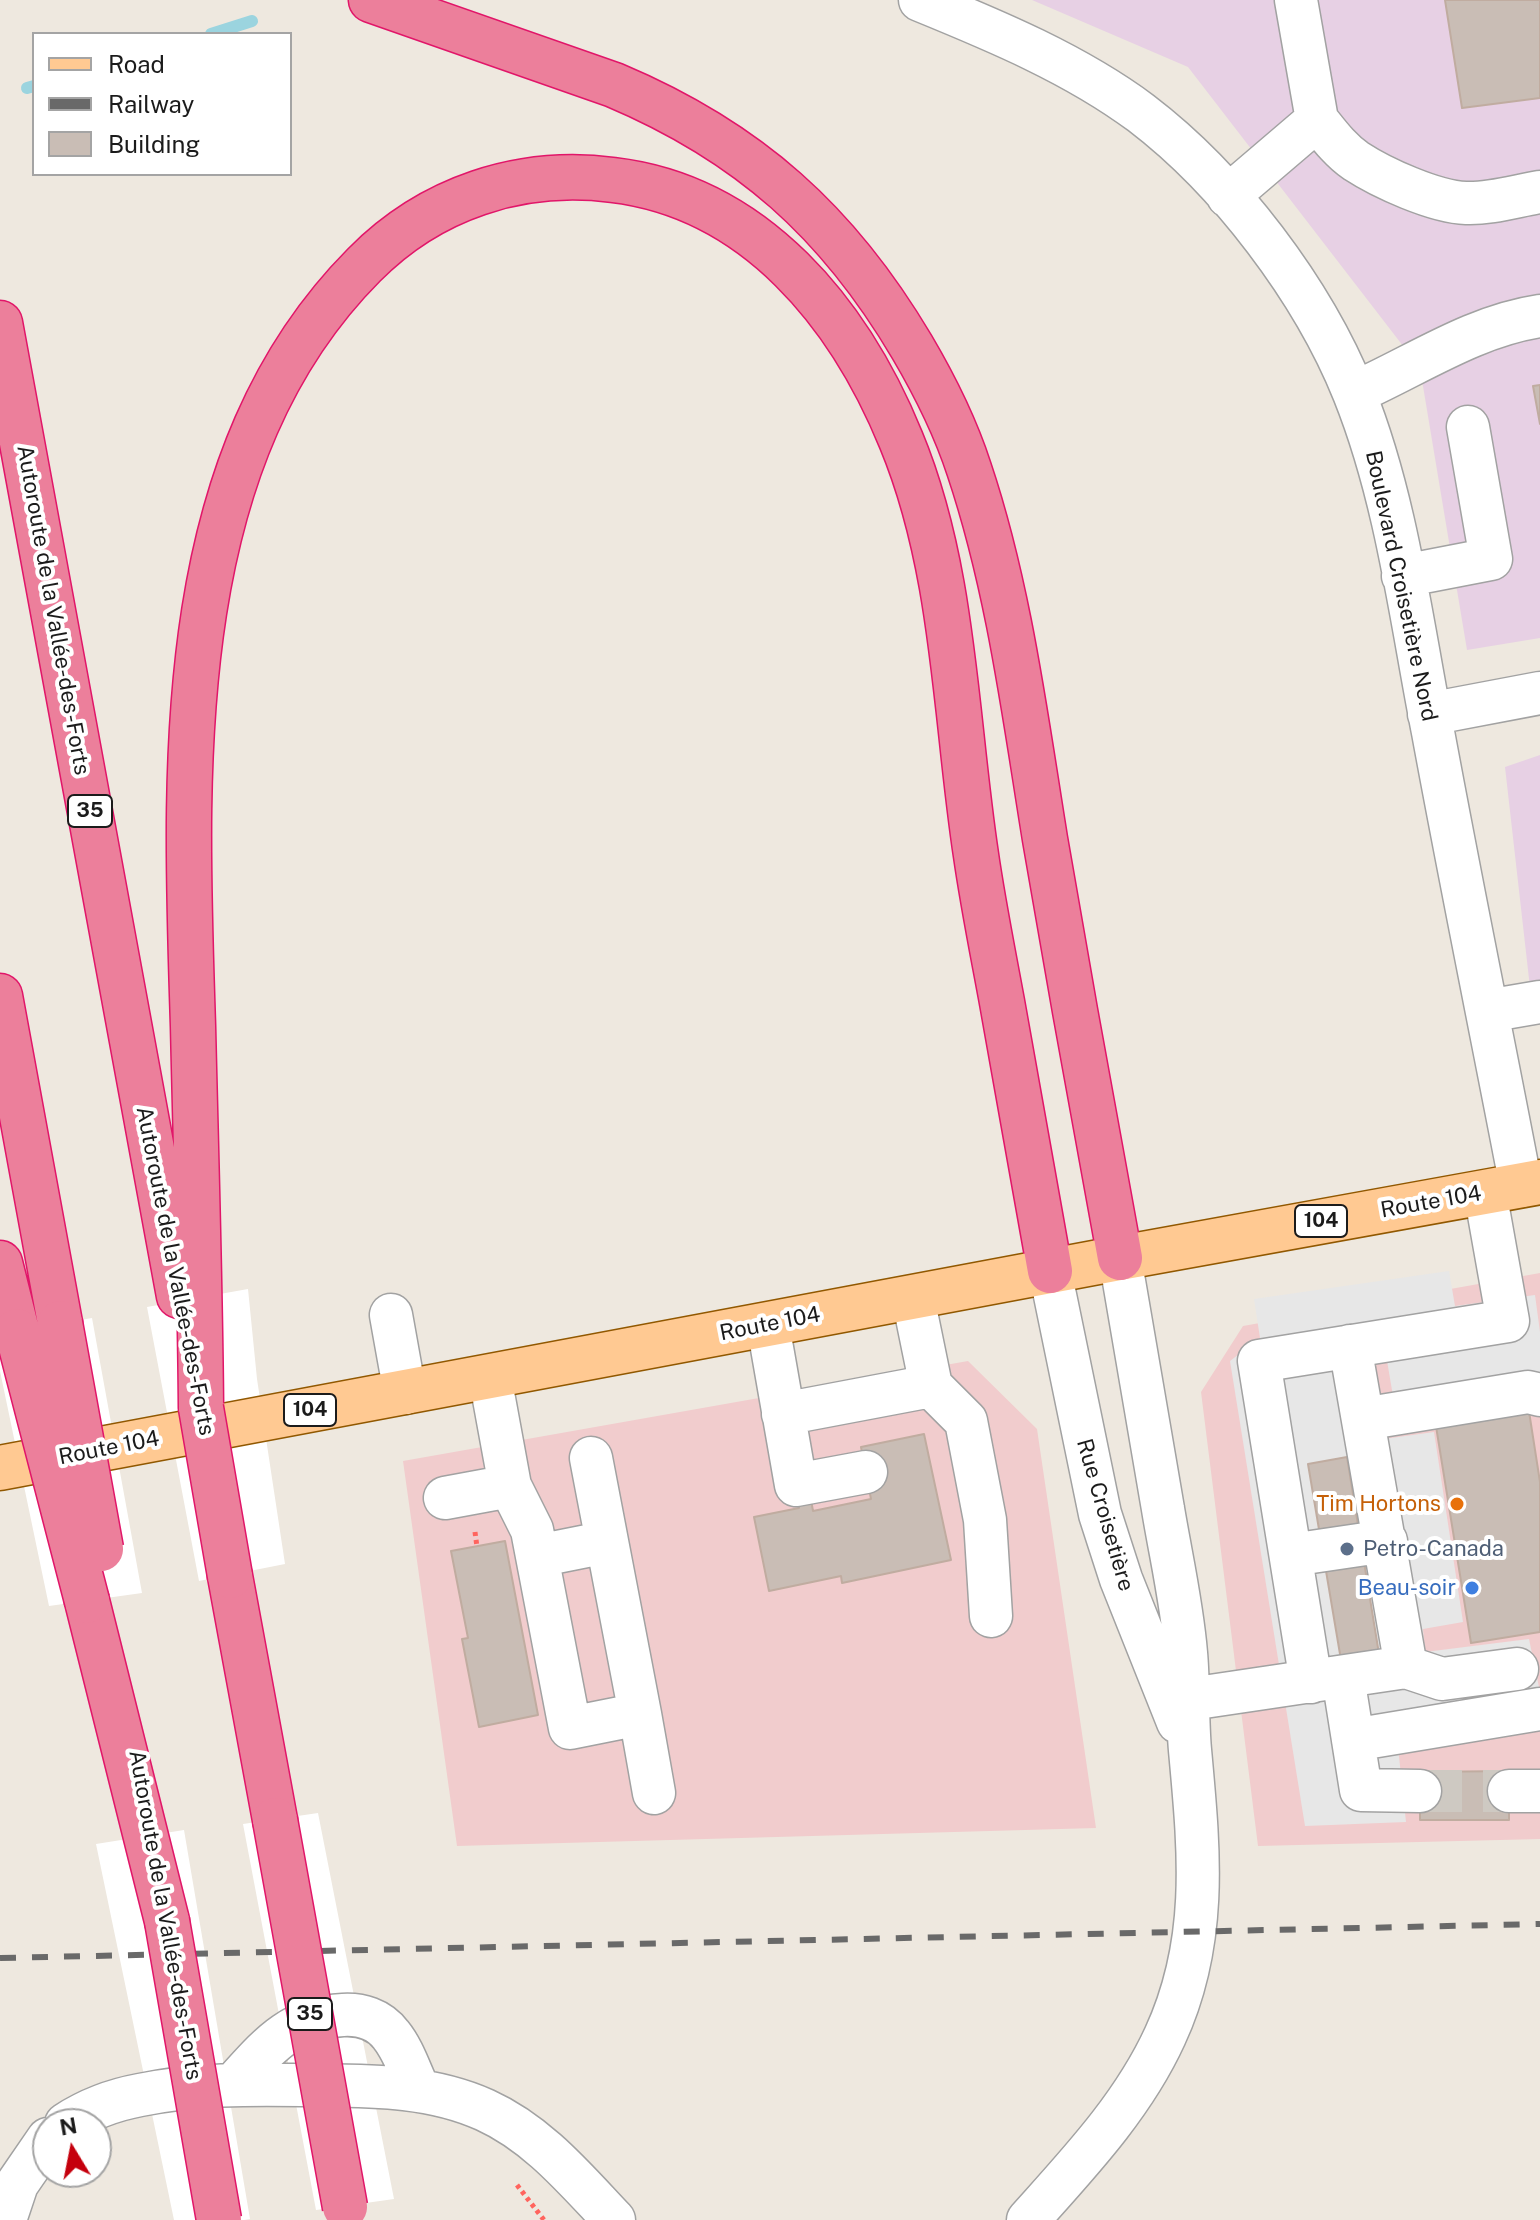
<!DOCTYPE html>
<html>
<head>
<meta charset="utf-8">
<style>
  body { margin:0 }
  #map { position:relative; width:1540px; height:2220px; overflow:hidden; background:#eee8df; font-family:"Public Sans",sans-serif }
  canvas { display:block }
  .legend { position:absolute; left:32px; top:32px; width:260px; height:144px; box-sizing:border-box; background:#fff; border:2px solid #a4a4a4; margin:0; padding:10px 14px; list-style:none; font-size:24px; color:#1b1b1b }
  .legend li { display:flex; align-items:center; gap:16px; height:40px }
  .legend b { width:40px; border:2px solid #a4a4a4 }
  .north { position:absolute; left:32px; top:2108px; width:80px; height:80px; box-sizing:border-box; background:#fff; border:2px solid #a4a4a4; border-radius:50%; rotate:350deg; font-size:22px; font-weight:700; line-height:32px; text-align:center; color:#1b1b1b }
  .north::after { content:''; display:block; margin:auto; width:28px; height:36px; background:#c5000d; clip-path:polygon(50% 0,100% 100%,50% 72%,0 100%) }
</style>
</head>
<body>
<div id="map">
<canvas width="1540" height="2220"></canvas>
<ul class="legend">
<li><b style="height:10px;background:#ffc992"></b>Road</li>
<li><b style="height:10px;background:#696969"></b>Railway</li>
<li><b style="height:22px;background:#c9bdb5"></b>Building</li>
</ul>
<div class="north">N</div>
</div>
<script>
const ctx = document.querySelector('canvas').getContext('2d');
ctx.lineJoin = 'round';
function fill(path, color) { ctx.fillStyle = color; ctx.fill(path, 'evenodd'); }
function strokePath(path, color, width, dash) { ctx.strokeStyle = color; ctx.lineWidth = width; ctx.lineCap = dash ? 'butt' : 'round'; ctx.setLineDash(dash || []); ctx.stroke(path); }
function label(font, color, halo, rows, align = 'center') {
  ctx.font = font + ' "Public Sans",sans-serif'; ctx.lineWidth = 8; ctx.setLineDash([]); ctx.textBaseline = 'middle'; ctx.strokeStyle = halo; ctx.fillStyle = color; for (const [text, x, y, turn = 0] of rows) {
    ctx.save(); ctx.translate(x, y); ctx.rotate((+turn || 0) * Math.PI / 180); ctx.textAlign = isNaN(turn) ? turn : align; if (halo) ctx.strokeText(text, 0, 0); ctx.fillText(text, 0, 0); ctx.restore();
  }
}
fill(new Path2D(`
  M 1540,1273 L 1540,1839 L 1258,1846 L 1201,1392 L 1243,1326 Z
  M 968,1361 L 1037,1429 L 1096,1828 L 457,1846 L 403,1461 Z`), '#f1cccd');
fill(new Path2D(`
  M 1032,0 L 1540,0 L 1540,638 L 1467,650 L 1420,368 L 1188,67 Z
  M 1540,755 L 1540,1021 L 1533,1014 L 1505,767 Z`), '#e7d0e4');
fill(new Path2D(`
  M 1449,1271 L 1455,1306 L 1535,1295 L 1540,1332 L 1540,1376 L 1393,1396 L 1385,1349 L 1371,1352 L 1384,1439 L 1434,1432 L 1463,1622 L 1423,1629 L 1425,1652 L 1529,1639 L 1540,1692 L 1395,1719 L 1406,1822 L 1305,1826 L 1230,1361 L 1260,1338 L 1254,1299 Z`), '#e7e7e7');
fill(new Path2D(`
  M 248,1289 L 257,1379 L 285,1564 L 199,1581 L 147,1307 Z
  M 92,1318 L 142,1593 L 49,1606 L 0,1371 L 0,1334 Z
  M 318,1813 L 394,2199 L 316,2210 L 243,1824 Z
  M 184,1830 L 250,2219 L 244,2220 L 174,2220 L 96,1844 Z`), '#fff');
strokePath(new Path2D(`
  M 211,34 L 252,21
  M 27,88 L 34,86`), '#9bd4df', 12);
const building = new Path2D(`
  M 1445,0 L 1540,0 L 1540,98 L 1462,108 Z
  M 1540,385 L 1540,424 L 1533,386 Z
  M 1528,1405 L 1540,1482 L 1540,1632 L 1471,1643 L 1435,1420 Z
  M 924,1434 L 951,1560 L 842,1583 L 841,1576 L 769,1591 L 754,1517 L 799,1508 L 798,1503 L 811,1500 L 813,1511 L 871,1499 L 861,1447 Z
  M 1347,1457 L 1379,1654 L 1341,1660 L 1308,1464 Z
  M 505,1541 L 538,1715 L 479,1727 L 462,1639 L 468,1638 L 451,1551 Z
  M 1509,1771 L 1509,1820 L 1420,1820 L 1420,1772 Z`);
fill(building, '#c9bdb5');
strokePath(building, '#c0aca0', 2);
strokePath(new Path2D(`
  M 1420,1791 L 1509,1791`), '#cec9c2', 42, [42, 21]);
const minor = new Path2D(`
  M 920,0 C 996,31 1075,64 1141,113 C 1229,180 1313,291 1354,393 C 1397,500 1411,620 1433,732 C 1461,884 1492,1035 1521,1186
  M 1317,120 C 1329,135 1340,150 1356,161 C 1382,178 1435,202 1466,203 C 1490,204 1516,196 1540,192
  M 1228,196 L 1317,120 L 1296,0
  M 1354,393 C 1415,366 1473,326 1540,316
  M 1403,576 L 1491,559 L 1468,427
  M 1429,714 L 1540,693
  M 1487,1011 L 1540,1002
  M 1050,1271 L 1100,1514 L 1121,1579 L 1178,1722
  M 391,1315 L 405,1393
  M 768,1325 L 796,1485 L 866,1472
  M 1350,1346 L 1406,1667
  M 931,1386 L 966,1421 L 985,1520 L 991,1616
  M 783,1414 L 931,1386 L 913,1298
  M 1363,1419 L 1528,1392 L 1540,1395
  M 510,1486 L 532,1530 L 570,1728 L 640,1714 L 591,1458
  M 445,1498 L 510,1486 L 490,1377
  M 1291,1555 L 1386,1541
  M 537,1556 L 607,1542
  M 1343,1677 L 1361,1790 L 1420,1791
  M 1311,1682 L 1259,1361 L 1508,1321 L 1485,1192
  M 1170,1702 L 1406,1667 L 1442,1679 L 1517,1669
  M 640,1714 L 654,1793
  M 1353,1740 L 1540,1709
  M 1509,1791 L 1540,1791
  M 233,2085 C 267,2048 289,2018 343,2015 C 361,2014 379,2019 391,2035 C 404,2051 410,2072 419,2090
  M 66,2124 C 89,2109 113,2100 140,2095 C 193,2084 250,2084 304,2085 C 365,2086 428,2084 485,2110 C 538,2134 575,2179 614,2220
  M 5,2220 L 17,2184 L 48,2139
  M 1028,2220 C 1079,2163 1133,2106 1165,2036 C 1209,1941 1199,1849 1190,1750 C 1187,1717 1189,1685 1186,1653 C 1182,1604 1171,1557 1163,1509 C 1149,1425 1135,1341 1120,1258`);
const major = new Path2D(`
  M 0,1468 L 1120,1258 L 1540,1182`);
const highway = new Path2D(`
  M 371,0 L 614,85 C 749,142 838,222 912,347 C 935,386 955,426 969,469 C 1009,588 1025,716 1045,839 C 1069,979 1094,1118 1120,1258
  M 0,323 L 179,1296
  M 0,996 L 60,1323
  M 0,1263 L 17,1331
  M 201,1408 C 200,1281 196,1154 193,1026 C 185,771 169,461 364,265 C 430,198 520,168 613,180 C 756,197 850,315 901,440 C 955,570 955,717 976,855 C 983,904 993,953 1002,1002 C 1018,1092 1034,1181 1050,1271
  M 230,1576 L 275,1820
  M 87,1601 L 167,1921`);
strokePath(minor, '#a2a2a2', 45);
strokePath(major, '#915800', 47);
strokePath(highway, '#e11669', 47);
strokePath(new Path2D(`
  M 475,1532 L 477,1547
  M 517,2185 L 544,2220`), '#ff645e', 5, [4, 4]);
strokePath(minor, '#fff', 42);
strokePath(major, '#ffc992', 44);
strokePath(highway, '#ec7f9b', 44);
strokePath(new Path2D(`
  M 0,1958 L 1540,1924`), '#696969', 6, [16, 16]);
const highwayBridge = new Path2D(`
  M 60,1323 L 101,1549
  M 17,1331 L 87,1601
  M 201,1408 L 230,1576
  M 275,1820 L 345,2207
  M 167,1921 L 219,2220`);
strokePath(highwayBridge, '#e11669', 47, []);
strokePath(highwayBridge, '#ec7f9b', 44);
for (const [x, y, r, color] of [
  [1457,1504,8,"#e8710a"],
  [1347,1549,8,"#5c6f8a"],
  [1472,1588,8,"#3f7fe0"]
]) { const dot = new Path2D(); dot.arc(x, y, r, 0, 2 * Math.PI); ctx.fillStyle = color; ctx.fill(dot); strokePath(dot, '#fff', 3); }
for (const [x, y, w] of [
  [90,811,44],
  [1321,1221,52],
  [310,1410,52],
  [310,2014,44]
]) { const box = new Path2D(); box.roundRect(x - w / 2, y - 16, w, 32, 6); ctx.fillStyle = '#fff'; ctx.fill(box); strokePath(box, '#1b1b1b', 2); }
label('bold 20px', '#1b1b1b', null, [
  ["35",90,811],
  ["104",1321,1221],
  ["104",310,1410],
  ["35",310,2014]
]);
label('22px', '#1b1b1b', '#fff', [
  ["Boulevard Croisetière Nord",1401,586,78],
  ["Autoroute de la Vallée-des-Forts",53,610,80],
  ["Route 104",1431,1202,-10],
  ["Autoroute de la Vallée-des-Forts",175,1271,79],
  ["Route 104",770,1324,-11],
  ["Route 104",109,1448,-11],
  ["Rue Croisetière",1105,1515,74],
  ["Autoroute de la Vallée-des-Forts",165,1915,80]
]);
label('22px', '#c56008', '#fff', [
  ["Tim Hortons",1441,1504]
], 'right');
label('22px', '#4e5e75', '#fff', [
  ["Petro-Canada",1363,1549]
], 'left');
label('22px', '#366cbe', '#fff', [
  ["Beau-soir",1456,1588]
], 'right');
</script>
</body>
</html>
